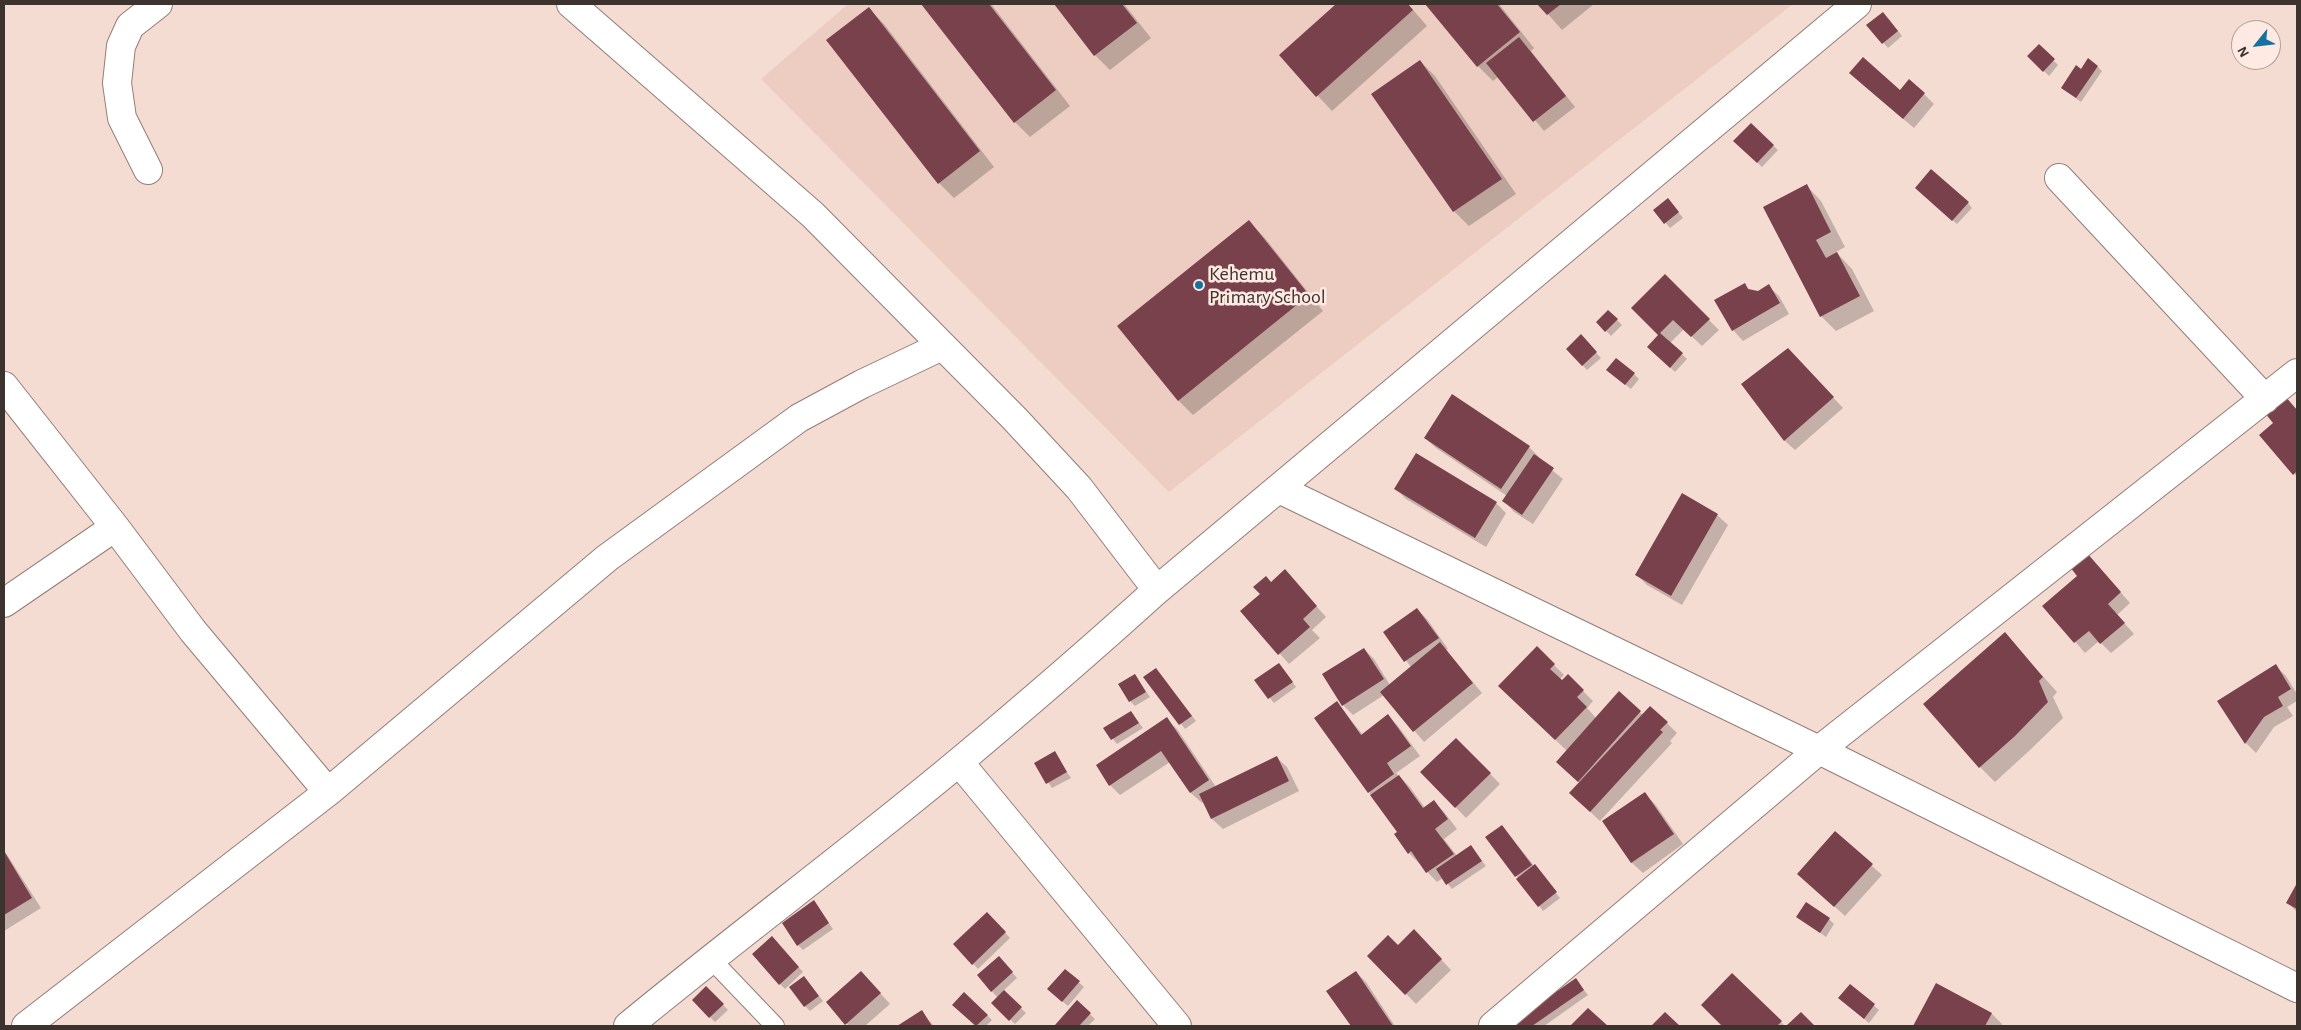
<!DOCTYPE html>
<html>
<head>
<meta charset="utf-8">
<style>
  body { margin:0 }
  #map { position:relative; width:2301px; height:1030px; overflow:hidden; background:#f5dcd2; font-family:"Alegreya Sans",sans-serif }
  canvas { display:block }
  .frame { position:absolute; inset:0; border:5px solid #3c332f; pointer-events:none }
  .north { position:absolute; left:2231px; top:20px; width:50px; height:50px; box-sizing:border-box; background:#ffeae3; border:1px solid #b1a19b; border-radius:50%; rotate:241deg; font-size:14px; font-weight:700; line-height:20px; text-align:center; color:#3c332f }
  .north::after { content:''; display:block; margin:auto; width:18px; height:22px; background:#1572a0; clip-path:polygon(50% 0,100% 100%,50% 72%,0 100%) }
</style>
</head>
<body>
<div id="map">
<canvas width="2301" height="1030"></canvas>
<div class="frame"></div>
<div class="north">N</div>
</div>
<script>
const ctx = document.querySelector('canvas').getContext('2d');
ctx.lineJoin = 'round';
function fill(path, color) { ctx.fillStyle = color; ctx.fill(path, 'evenodd'); }
function strokePath(path, color, width, dash) { ctx.strokeStyle = color; ctx.lineWidth = width; ctx.lineCap = dash ? 'butt' : 'round'; ctx.setLineDash(dash || []); ctx.stroke(path); }
function label(font, color, halo, rows, align = 'center') {
  ctx.font = font + ' "Alegreya Sans",sans-serif'; ctx.lineWidth = 5; ctx.setLineDash([]); ctx.textBaseline = 'middle'; ctx.strokeStyle = halo; ctx.fillStyle = color; for (const [text, x, y, turn = 0] of rows) {
    ctx.save(); ctx.translate(x, y); ctx.rotate((+turn || 0) * Math.PI / 180); ctx.textAlign = isNaN(turn) ? turn : align; if (halo) ctx.strokeText(text, 0, 0); ctx.fillText(text, 0, 0); ctx.restore();
  }
}
fill(new Path2D(`
  M 848,4 L 1793,4 L 1169,492 L 761,79 Z`), '#edcdc1');
fill(new Path2D(`
  M 923,4 L 991,4 L 1070,106 L 1030,137 L 1015,122 Z
  M 1056,4 L 1124,4 L 1151,38 L 1110,70 L 1095,55 Z
  M 1338,4 L 1408,4 L 1427,26 L 1332,111 L 1280,55 Z
  M 1427,4 L 1499,4 L 1534,48 L 1531,51 L 1575,107 L 1544,131 L 1499,76 L 1493,81 L 1478,66 Z
  M 1539,4 L 1594,4 L 1562,30 Z
  M 869,9 L 884,24 L 994,167 L 954,198 L 939,183 Z
  M 1888,18 L 1902,36 L 1888,48 L 1868,25 Z
  M 2039,46 L 2058,65 L 2049,76 L 2029,56 Z
  M 1420,61 L 1435,76 L 1516,194 L 1469,226 L 1454,211 L 1373,94 Z
  M 2098,67 L 2102,71 L 2081,102 L 2062,88 L 2081,71 Z
  M 1861,83 L 1900,92 L 1924,94 L 1934,104 L 1914,128 Z
  M 1751,125 L 1778,150 L 1762,167 L 1735,141 Z
  M 1806,185 L 1821,201 L 1845,247 L 1836,252 L 1852,269 L 1874,311 L 1836,331 L 1821,316 Z
  M 1921,193 L 1968,203 L 1972,208 L 1957,224 Z
  M 1673,205 L 1683,218 L 1670,228 L 1655,210 Z
  M 1249,222 L 1264,237 L 1323,311 L 1193,415 L 1178,400 Z
  M 1665,276 L 1719,330 L 1702,346 L 1684,329 L 1670,343 L 1687,359 L 1675,372 L 1649,347 L 1660,335 L 1633,308 Z
  M 1744,284 L 1751,291 L 1759,292 L 1768,286 L 1779,296 L 1789,314 L 1743,341 L 1733,330 Z
  M 1608,311 L 1622,325 L 1611,336 L 1598,322 Z
  M 1580,336 L 1601,358 L 1587,370 L 1567,349 Z
  M 1798,360 L 1843,408 L 1795,450 L 1784,440 Z
  M 1634,374 L 1639,379 L 1631,389 L 1613,375 Z
  M 2285,397 L 2297,410 L 2297,477 L 2261,435 L 2275,423 Z
  M 1425,438 L 1529,447 L 1539,457 L 1538,459 L 1563,479 L 1533,524 L 1514,512 L 1504,501 L 1507,496 L 1436,448 Z
  M 1396,489 L 1496,503 L 1506,513 L 1486,547 L 1406,499 Z
  M 1683,495 L 1717,515 L 1728,525 L 1682,605 L 1647,585 L 1637,575 Z
  M 2087,554 L 2130,603 L 2117,615 L 2134,634 L 2111,653 L 2099,641 L 2085,653 L 2044,606 L 2079,577 Z
  M 1285,571 L 1326,617 L 1312,630 L 1320,638 L 1289,664 L 1242,611 Z
  M 1417,609 L 1427,619 L 1448,649 L 1446,650 L 1482,693 L 1424,742 L 1384,695 L 1353,715 L 1343,705 L 1364,649 L 1374,659 L 1390,685 L 1411,667 L 1384,632 Z
  M 2005,634 L 2057,692 L 2053,697 L 2063,718 L 2030,750 L 1995,782 L 1980,767 Z
  M 1537,648 L 1564,675 L 1559,680 L 1583,691 L 1593,701 L 1587,708 L 1596,718 L 1619,693 L 1643,715 L 1667,723 L 1677,733 L 1670,741 L 1672,743 L 1600,821 L 1581,803 L 1580,783 L 1568,772 L 1567,751 L 1510,696 Z
  M 2276,666 L 2286,676 L 2297,694 L 2297,701 L 2287,707 L 2293,716 L 2274,727 L 2256,753 L 2246,743 L 2219,701 Z
  M 1283,669 L 1296,687 L 1274,703 L 1256,681 Z
  M 1160,674 L 1196,721 L 1185,729 L 1145,677 Z
  M 1135,675 L 1150,697 L 1135,706 L 1130,701 Z
  M 1337,703 L 1363,735 L 1388,716 L 1398,726 L 1420,756 L 1396,773 L 1409,786 L 1425,808 L 1434,802 L 1444,812 L 1457,829 L 1444,839 L 1457,856 L 1471,847 L 1486,866 L 1452,889 L 1443,878 L 1437,882 L 1409,853 L 1398,832 L 1369,792 Z
  M 1131,712 L 1143,728 L 1117,744 L 1104,728 Z
  M 1166,719 L 1177,729 L 1216,787 L 1276,757 L 1287,767 L 1299,791 L 1223,829 L 1212,819 L 1204,801 L 1202,803 L 1191,793 L 1170,762 L 1120,795 L 1110,785 L 1097,765 Z
  M 1456,739 L 1500,784 L 1466,818 L 1422,772 Z
  M 1054,753 L 1071,778 L 1052,788 L 1036,764 Z
  M 1645,794 L 1655,804 L 1683,844 L 1643,873 L 1632,863 L 1604,822 Z
  M 1502,826 L 1560,898 L 1543,911 L 1487,837 Z
  M 1835,833 L 1882,875 L 1845,916 L 1799,874 Z
  M 4,850 L 41,908 L 4,931 Z
  M 2297,885 L 2297,912 L 2288,903 Z
  M 814,902 L 833,929 L 803,950 L 798,945 Z
  M 987,914 L 1010,938 L 978,969 L 955,945 Z
  M 1798,917 L 1829,919 L 1834,924 L 1826,937 Z
  M 1424,941 L 1451,970 L 1416,1004 L 1369,956 Z
  M 777,943 L 803,972 L 785,989 L 780,984 Z
  M 1004,963 L 1017,978 L 1003,991 L 1026,1013 L 1015,1024 L 993,1003 L 998,998 L 978,976 Z
  M 1065,970 L 1084,987 L 1068,1006 L 1054,994 Z
  M 1356,972 L 1366,982 L 1395,1026 L 1352,1026 L 1328,991 Z
  M 1732,975 L 1785,1026 L 1724,1026 L 1703,1005 Z
  M 804,977 L 823,1001 L 810,1011 L 805,1006 Z
  M 1575,979 L 1588,995 L 1544,1026 L 1518,1026 L 1515,1022 Z
  M 871,983 L 890,1004 L 865,1026 L 849,1026 L 827,1003 Z
  M 1936,984 L 1992,1014 L 2002,1024 L 2001,1026 L 1914,1026 Z
  M 1850,985 L 1879,1010 L 1869,1023 L 1845,1003 Z
  M 706,987 L 728,1010 L 715,1022 L 693,1000 Z
  M 964,994 L 992,1020 L 986,1026 L 975,1026 L 953,1005 Z
  M 1077,1002 L 1095,1019 L 1088,1026 L 1059,1026 L 1057,1025 Z
  M 921,1012 L 934,1026 L 900,1026 Z`), '#0003');
fill(new Path2D(`
  M 921,4 L 989,4 L 1056,90 L 1014,123 Z
  M 1054,4 L 1122,4 L 1137,23 L 1094,56 Z
  M 1336,4 L 1408,4 L 1413,10 L 1316,97 L 1279,55 Z
  M 1425,4 L 1497,4 L 1520,32 L 1477,67 Z
  M 1537,4 L 1561,4 L 1547,15 Z
  M 869,7 L 980,151 L 938,184 L 826,40 Z
  M 1883,12 L 1898,31 L 1882,44 L 1866,25 Z
  M 1519,37 L 1566,96 L 1533,122 L 1486,63 Z
  M 2039,44 L 2055,59 L 2043,72 L 2027,56 Z
  M 1863,57 L 1900,90 L 1909,79 L 1925,93 L 1903,119 L 1849,73 Z
  M 2088,58 L 2098,66 L 2076,98 L 2061,88 L 2076,65 L 2081,69 Z
  M 1420,60 L 1502,179 L 1453,212 L 1371,94 Z
  M 1751,123 L 1774,145 L 1757,163 L 1733,141 Z
  M 1931,169 L 1969,202 L 1952,221 L 1915,188 Z
  M 1807,184 L 1831,232 L 1816,240 L 1826,258 L 1837,252 L 1860,296 L 1820,317 L 1763,207 Z
  M 1668,198 L 1679,212 L 1664,224 L 1653,210 Z
  M 1249,220 L 1309,295 L 1178,401 L 1117,326 Z
  M 1665,274 L 1710,319 L 1691,337 L 1673,320 L 1660,333 L 1683,353 L 1670,368 L 1647,347 L 1658,335 L 1631,308 Z
  M 1745,283 L 1748,289 L 1758,291 L 1769,284 L 1780,303 L 1732,331 L 1714,300 Z
  M 1608,310 L 1618,319 L 1605,332 L 1596,322 Z
  M 1581,334 L 1597,352 L 1582,366 L 1566,349 Z
  M 1788,348 L 1834,397 L 1784,441 L 1741,384 Z
  M 1616,358 L 1635,373 L 1625,385 L 1606,370 Z
  M 1452,394 L 1530,446 L 1501,489 L 1424,438 Z
  M 2285,396 L 2297,410 L 2297,471 L 2293,475 L 2259,435 L 2273,423 L 2265,413 Z
  M 1416,453 L 1497,502 L 1475,538 L 1394,489 Z
  M 1534,454 L 1554,468 L 1522,515 L 1502,501 Z
  M 1682,493 L 1718,514 L 1671,596 L 1635,575 Z
  M 2087,553 L 2121,592 L 2108,604 L 2125,623 L 2100,644 L 2089,631 L 2074,643 L 2042,606 L 2077,576 L 2070,567 Z
  M 1285,569 L 1317,606 L 1303,619 L 1310,627 L 1278,655 L 1240,611 L 1260,594 L 1253,587 L 1266,576 L 1271,582 Z
  M 1417,608 L 1439,638 L 1404,662 L 1383,632 Z
  M 2005,632 L 2043,677 L 2039,681 L 2048,702 L 2015,736 L 1979,768 L 1923,704 Z
  M 1440,642 L 1473,683 L 1413,732 L 1380,692 Z
  M 1537,646 L 1555,664 L 1550,669 L 1562,680 L 1568,674 L 1584,690 L 1577,697 L 1587,707 L 1555,740 L 1498,686 Z
  M 1364,648 L 1384,679 L 1342,706 L 1322,674 Z
  M 1279,663 L 1293,682 L 1268,699 L 1254,680 Z
  M 2276,664 L 2291,689 L 2278,697 L 2283,706 L 2264,717 L 2245,744 L 2217,701 Z
  M 1156,668 L 1192,716 L 1179,725 L 1143,677 Z
  M 1135,674 L 1146,692 L 1129,702 L 1118,684 Z
  M 1619,691 L 1641,711 L 1578,782 L 1556,762 Z
  M 1337,701 L 1361,735 L 1388,714 L 1411,746 L 1387,763 L 1394,774 L 1368,793 L 1314,718 Z
  M 1650,706 L 1668,722 L 1660,730 L 1663,732 L 1590,812 L 1569,793 Z
  M 1131,711 L 1139,723 L 1111,740 L 1103,728 Z
  M 1167,717 L 1209,780 L 1190,793 L 1161,751 L 1109,786 L 1096,765 Z
  M 1456,738 L 1491,773 L 1455,808 L 1420,772 Z
  M 1055,751 L 1067,772 L 1046,784 L 1034,763 Z
  M 1277,756 L 1289,781 L 1211,819 L 1199,794 Z
  M 1399,775 L 1423,808 L 1434,800 L 1448,819 L 1435,829 L 1454,854 L 1426,873 L 1411,851 L 1408,854 L 1394,834 L 1397,832 L 1370,795 Z
  M 1645,792 L 1674,834 L 1631,863 L 1602,821 Z
  M 1502,825 L 1532,865 L 1515,877 L 1485,837 Z
  M 1835,831 L 1873,864 L 1834,907 L 1797,874 Z
  M 1471,845 L 1482,861 L 1446,885 L 1436,869 Z
  M 4,851 L 32,898 L 4,915 Z
  M 1535,864 L 1557,892 L 1538,907 L 1516,879 Z
  M 2297,883 L 2297,909 L 2286,903 Z
  M 814,900 L 829,923 L 797,946 L 782,923 Z
  M 1806,902 L 1830,918 L 1820,933 L 1796,917 Z
  M 987,912 L 1006,932 L 972,965 L 953,944 Z
  M 1414,929 L 1442,959 L 1405,995 L 1367,956 L 1388,935 L 1398,945 Z
  M 772,936 L 799,967 L 779,985 L 752,954 Z
  M 999,956 L 1013,972 L 991,992 L 977,975 Z
  M 1065,969 L 1080,981 L 1062,1002 L 1047,989 Z
  M 861,971 L 881,993 L 845,1025 L 826,1002 Z
  M 1356,971 L 1393,1026 L 1351,1026 L 1326,991 Z
  M 1732,973 L 1782,1021 L 1777,1026 L 1722,1026 L 1701,1005 Z
  M 804,976 L 819,996 L 804,1007 L 789,987 Z
  M 1576,978 L 1584,990 L 1532,1026 L 1516,1026 L 1513,1022 Z
  M 1936,983 L 1992,1013 L 1985,1026 L 1913,1026 Z
  M 1850,984 L 1875,1004 L 1864,1019 L 1838,998 Z
  M 706,986 L 724,1004 L 709,1018 L 692,1000 Z
  M 1004,990 L 1022,1007 L 1009,1021 L 991,1003 Z
  M 964,992 L 988,1015 L 976,1026 L 952,1005 Z
  M 1077,1000 L 1091,1013 L 1079,1026 L 1057,1026 L 1055,1025 Z
  M 1588,1008 L 1608,1026 L 1570,1026 Z
  M 922,1010 L 932,1026 L 897,1026 Z
  M 1665,1012 L 1680,1026 L 1651,1026 Z
  M 1801,1012 L 1815,1026 L 1786,1026 Z`), '#79414c');
const lane = new Path2D(`
  M 710,958 L 775,1026`);
const street = new Path2D(`
  M 571,4 L 813,215 L 1014,418 L 1079,488 L 1157,590
  M 148,170 L 122,118 L 117,83 L 121,46 L 130,26 L 158,4
  M 2059,178 L 2265,399
  M 4,386 L 115,527 L 193,631 L 328,792
  M 1279,489 L 1819,750 L 2297,988
  M 4,603 L 115,527
  M 959,762 L 1177,1026
  M 26,1026 L 328,792 L 607,558 L 799,418 L 862,384 L 942,346
  M 628,1026 C 737,936 851,852 960,761 C 1027,705 1093,648 1157,590 L 1857,4
  M 1493,1026 L 1819,750 L 2297,373`);
strokePath(lane, '#947d75', 20);
strokePath(street, '#947d75', 30);
strokePath(lane, '#fff', 18);
strokePath(street, '#fff', 28);
for (const [x, y, r, color] of [
  [1199,285,5,"#1572a0"]
]) { const dot = new Path2D(); dot.arc(x, y, r, 0, 2 * Math.PI); ctx.fillStyle = color; ctx.fill(dot); strokePath(dot, '#ffeae3', 2); }
label('20px', '#3c332f', '#ffeae3', [
  ["Kehemu",1209,274],
  ["Primary School",1209,297]
], 'left');
</script>
</body>
</html>
